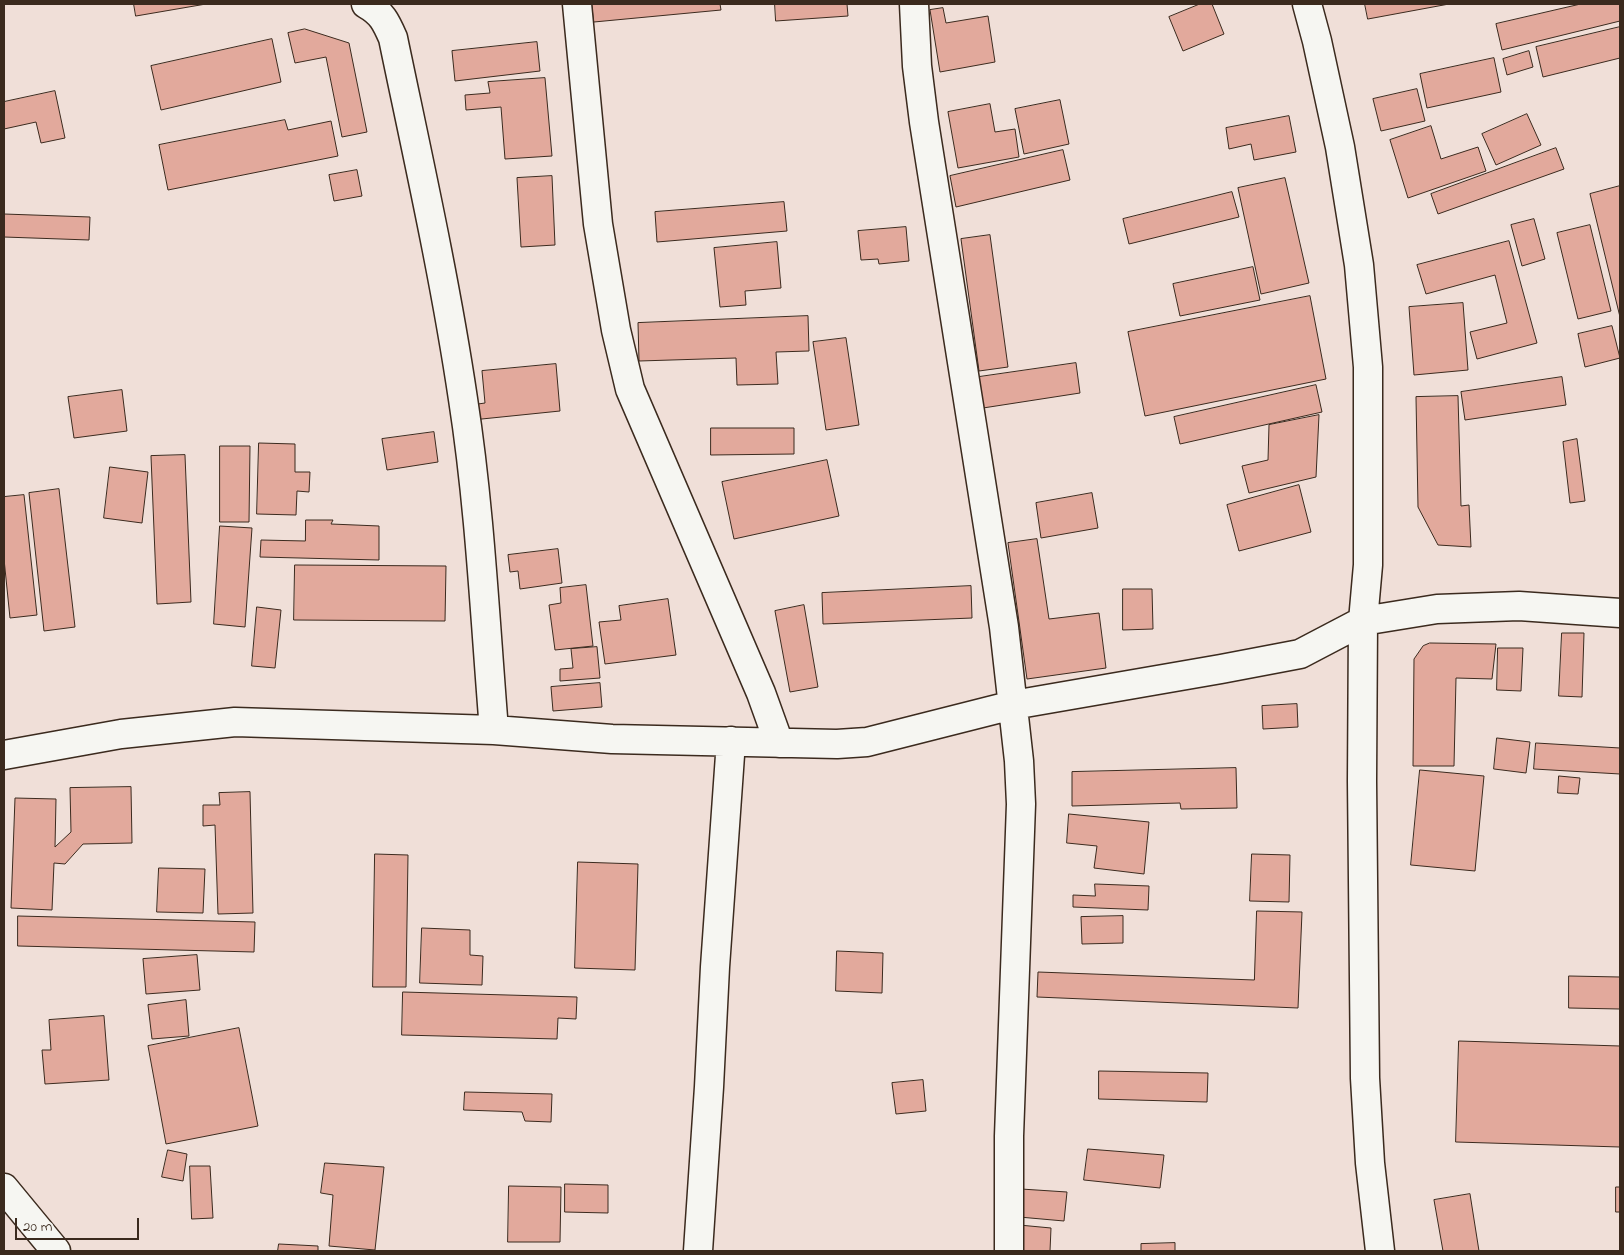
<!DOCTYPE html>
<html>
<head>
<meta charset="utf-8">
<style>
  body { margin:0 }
  #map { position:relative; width:1624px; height:1255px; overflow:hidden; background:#f0dfd8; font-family:"Indie Flower",sans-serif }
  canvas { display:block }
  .frame { position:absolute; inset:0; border:5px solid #3b2a1e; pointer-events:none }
  .scale { position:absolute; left:15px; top:1218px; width:124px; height:22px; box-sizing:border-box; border:2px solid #3b2a1e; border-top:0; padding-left:6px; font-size:15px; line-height:18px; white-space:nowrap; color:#3b2a1e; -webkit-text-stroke:4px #f6f6f2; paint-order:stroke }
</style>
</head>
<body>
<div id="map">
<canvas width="1624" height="1255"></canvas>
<div class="frame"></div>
<div class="scale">20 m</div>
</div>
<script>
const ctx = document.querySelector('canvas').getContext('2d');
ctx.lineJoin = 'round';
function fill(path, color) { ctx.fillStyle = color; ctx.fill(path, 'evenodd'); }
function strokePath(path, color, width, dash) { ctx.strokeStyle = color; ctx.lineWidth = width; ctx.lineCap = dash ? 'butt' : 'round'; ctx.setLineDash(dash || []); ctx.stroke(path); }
const building = new Path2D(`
  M 134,4 L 206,4 L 136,16 Z
  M 592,4 L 720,4 L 721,10 L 594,22 Z
  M 775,4 L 847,4 L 848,16 L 776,21 Z
  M 1200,4 L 1212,4 L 1224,34 L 1183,51 L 1169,17 Z
  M 1365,4 L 1449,4 L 1368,19 Z
  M 1581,4 L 1620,4 L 1620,21 L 1502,50 L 1496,24 Z
  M 943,8 L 946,23 L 988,16 L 995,62 L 940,72 L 930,10 Z
  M 1620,27 L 1620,58 L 1543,77 L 1536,47 Z
  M 305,29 L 349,43 L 367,132 L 342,137 L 326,57 L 295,63 L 288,33 Z
  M 272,39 L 281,82 L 161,110 L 151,66 Z
  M 537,42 L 540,71 L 455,81 L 452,51 Z
  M 1529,51 L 1533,67 L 1507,75 L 1503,59 Z
  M 1494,58 L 1501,92 L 1427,108 L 1420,74 Z
  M 545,78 L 552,156 L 505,159 L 501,107 L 466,110 L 465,95 L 490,93 L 488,82 Z
  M 1417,89 L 1425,121 L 1381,131 L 1373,99 Z
  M 55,91 L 65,138 L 41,143 L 36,122 L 4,129 L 4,102 Z
  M 1060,100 L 1069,144 L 1024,154 L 1015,109 Z
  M 990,104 L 995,132 L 1015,129 L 1019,157 L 958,168 L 948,112 Z
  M 1527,114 L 1541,145 L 1496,165 L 1482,134 Z
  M 1289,116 L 1296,152 L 1254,160 L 1251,144 L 1229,149 L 1226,128 Z
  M 285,120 L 288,130 L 331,121 L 338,156 L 168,190 L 159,145 Z
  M 1431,126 L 1441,159 L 1478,147 L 1486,171 L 1408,198 L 1390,140 Z
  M 1556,148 L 1564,169 L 1438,214 L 1431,194 Z
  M 1063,150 L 1070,180 L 956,207 L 950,176 Z
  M 357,170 L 362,196 L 334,201 L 329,175 Z
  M 552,176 L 555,245 L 521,247 L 517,178 Z
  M 1285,178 L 1309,283 L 1261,294 L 1238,188 Z
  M 1620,186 L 1620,317 L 1590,194 Z
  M 1232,192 L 1239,217 L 1129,244 L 1123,219 Z
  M 784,202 L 787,231 L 657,242 L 655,212 Z
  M 4,214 L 90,217 L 89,240 L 4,237 Z
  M 1534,219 L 1545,259 L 1522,266 L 1511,225 Z
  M 1590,225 L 1611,311 L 1578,319 L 1557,233 Z
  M 906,227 L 909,261 L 879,264 L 878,259 L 861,260 L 858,231 Z
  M 990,235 L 1008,367 L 979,371 L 961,239 Z
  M 1509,241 L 1537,343 L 1477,359 L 1470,332 L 1507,323 L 1495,275 L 1426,294 L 1417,265 Z
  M 777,242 L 781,288 L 745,291 L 746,305 L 720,307 L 714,248 Z
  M 1253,267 L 1260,300 L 1180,316 L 1173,284 Z
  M 1310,296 L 1326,379 L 1145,416 L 1128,332 Z
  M 1463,303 L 1468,370 L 1414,375 L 1409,307 Z
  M 808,316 L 809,351 L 776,352 L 778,384 L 737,385 L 736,358 L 639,361 L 638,323 Z
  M 1612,326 L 1620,358 L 1585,367 L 1578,334 Z
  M 846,338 L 859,425 L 826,430 L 813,342 Z
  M 1076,363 L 1080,393 L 983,408 L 979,377 Z
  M 556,364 L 560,411 L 472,420 L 471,405 L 485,403 L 482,371 Z
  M 1562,377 L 1566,405 L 1465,420 L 1461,392 Z
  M 1316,385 L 1322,412 L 1180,444 L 1174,417 Z
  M 122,390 L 127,431 L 74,438 L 68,397 Z
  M 1458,396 L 1461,506 L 1469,505 L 1471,547 L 1438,545 L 1418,507 L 1416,397 Z
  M 1319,415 L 1316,477 L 1249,493 L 1242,466 L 1268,460 L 1269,425 Z
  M 711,428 L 794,428 L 794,454 L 711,455 Z
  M 434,432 L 438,462 L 387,470 L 382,439 Z
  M 1577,439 L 1585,501 L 1570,503 L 1563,442 Z
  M 259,443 L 295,444 L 295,472 L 310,472 L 309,492 L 297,491 L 296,515 L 257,514 Z
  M 220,446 L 250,446 L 249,522 L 220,522 Z
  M 185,455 L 191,602 L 157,604 L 151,456 Z
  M 827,460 L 839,516 L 734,539 L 722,482 Z
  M 110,467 L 148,472 L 142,523 L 104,518 Z
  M 1299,485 L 1311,532 L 1239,551 L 1227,505 Z
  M 59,489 L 75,627 L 44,631 L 29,493 Z
  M 1092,493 L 1098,528 L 1041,538 L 1036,503 Z
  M 24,495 L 37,615 L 10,618 L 4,559 L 4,497 Z
  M 306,520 L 333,520 L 331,524 L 379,526 L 379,560 L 260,557 L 261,540 L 305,541 Z
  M 220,526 L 252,528 L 245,627 L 214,624 Z
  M 1037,539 L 1049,619 L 1099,613 L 1106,668 L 1027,679 L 1008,543 Z
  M 558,549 L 562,583 L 520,589 L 518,571 L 510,572 L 508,555 Z
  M 295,565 L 446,566 L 445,621 L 294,620 Z
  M 586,585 L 593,646 L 555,650 L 549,605 L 561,603 L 560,588 Z
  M 971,586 L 972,618 L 823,624 L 822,593 Z
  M 1123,589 L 1152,589 L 1153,629 L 1123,630 Z
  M 668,599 L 676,655 L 605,664 L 599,622 L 621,620 L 619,606 Z
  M 804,605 L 818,687 L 790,692 L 775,611 Z
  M 257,607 L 281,610 L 275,668 L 252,666 Z
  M 1562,633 L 1584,633 L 1582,697 L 1559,696 Z
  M 1430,643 L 1496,644 L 1492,679 L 1456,678 L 1454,766 L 1413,766 L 1414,659 L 1423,646 Z
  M 597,647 L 600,678 L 560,681 L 560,669 L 573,668 L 571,649 Z
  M 1498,648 L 1523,648 L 1521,691 L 1497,690 Z
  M 600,683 L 602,707 L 553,711 L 551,687 Z
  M 1297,704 L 1298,727 L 1263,729 L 1262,706 Z
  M 1497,738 L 1530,742 L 1526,773 L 1494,769 Z
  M 1536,743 L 1620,748 L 1620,774 L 1534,769 Z
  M 1236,768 L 1237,808 L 1181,809 L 1180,803 L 1072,806 L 1072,772 Z
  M 1420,770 L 1484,776 L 1475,871 L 1411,865 Z
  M 1559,776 L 1580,778 L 1578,794 L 1558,793 Z
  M 131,787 L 132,843 L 83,844 L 65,864 L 54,863 L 52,910 L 11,908 L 15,798 L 56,799 L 55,847 L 71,832 L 70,788 Z
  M 250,792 L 253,913 L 218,914 L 215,825 L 203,826 L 203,805 L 220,805 L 219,793 Z
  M 1069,814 L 1149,822 L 1144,874 L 1094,868 L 1097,846 L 1067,843 Z
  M 375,854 L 408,855 L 406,987 L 373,987 Z
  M 1252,854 L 1290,855 L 1289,902 L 1250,901 Z
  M 578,862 L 638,864 L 635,970 L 575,968 Z
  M 159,868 L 205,869 L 203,913 L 157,912 Z
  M 1095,884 L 1149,886 L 1148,910 L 1073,907 L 1073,895 L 1095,896 Z
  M 1257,911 L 1302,912 L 1298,1008 L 1037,997 L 1038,972 L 1254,980 Z
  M 18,916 L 255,922 L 254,952 L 18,946 Z
  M 1123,916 L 1123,943 L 1082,944 L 1081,917 Z
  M 422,928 L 470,930 L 470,955 L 483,956 L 482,985 L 420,983 Z
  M 837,951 L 883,953 L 882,993 L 836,991 Z
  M 197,955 L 200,990 L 146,994 L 143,959 Z
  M 1569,976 L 1620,977 L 1620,1009 L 1569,1008 Z
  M 403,992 L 577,997 L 576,1019 L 558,1018 L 557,1039 L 402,1035 Z
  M 186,1000 L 189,1036 L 152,1039 L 148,1005 Z
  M 104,1016 L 109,1080 L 45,1084 L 42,1050 L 51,1050 L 49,1020 Z
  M 239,1028 L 258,1126 L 166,1144 L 148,1046 Z
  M 1459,1041 L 1620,1046 L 1620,1147 L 1456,1142 Z
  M 1099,1071 L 1208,1073 L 1207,1102 L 1099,1099 Z
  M 923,1080 L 926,1111 L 896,1114 L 892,1083 Z
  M 465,1092 L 552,1094 L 551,1122 L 525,1121 L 522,1112 L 464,1110 Z
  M 1088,1149 L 1164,1155 L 1160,1188 L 1084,1180 Z
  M 168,1150 L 187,1154 L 183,1181 L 162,1177 Z
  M 325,1163 L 384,1167 L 375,1250 L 329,1246 L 333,1195 L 321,1193 Z
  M 190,1166 L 210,1166 L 213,1218 L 192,1219 Z
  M 565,1184 L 608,1185 L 608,1213 L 565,1212 Z
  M 509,1186 L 561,1187 L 560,1242 L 508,1242 Z
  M 1616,1187 L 1620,1187 L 1620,1212 L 1616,1212 Z
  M 1021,1189 L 1067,1192 L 1064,1221 L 1019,1217 Z
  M 1470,1194 L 1479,1251 L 1443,1251 L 1434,1200 Z
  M 1019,1225 L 1051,1228 L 1050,1251 L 1017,1251 Z
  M 1175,1243 L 1175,1251 L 1141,1251 L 1141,1244 Z
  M 279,1244 L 318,1246 L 318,1251 L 278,1251 Z`);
fill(building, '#e2a99c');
strokePath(building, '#3b2a1e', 1);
const street = new Path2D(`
  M 366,4 C 382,13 386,22 393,38 C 418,158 445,278 463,399 C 480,508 485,620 494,730
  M 577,4 L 598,224 L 616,330 L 630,389 L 761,693 L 779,743
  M 914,4 L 917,66 L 924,122 L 1004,627 L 1019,761 L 1021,804 L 1009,1136 L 1009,1251
  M 1307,4 L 1317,41 L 1340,147 L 1359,265 L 1368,367 L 1368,565 L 1363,621 L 1362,781 L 1365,1078 L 1370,1163 L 1380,1251
  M 4,755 L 121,734 L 235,722 L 494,730 L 612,739 L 837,744 L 867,742 L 1013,705 L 1221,669 L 1300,654 L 1363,621 L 1437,609 L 1519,606 L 1620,613
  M 4,1188 L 56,1251
  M 698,1251 L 709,1087 L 715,967 L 731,741`);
strokePath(street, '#3b2a1e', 31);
strokePath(street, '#f6f6f2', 28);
</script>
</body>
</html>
